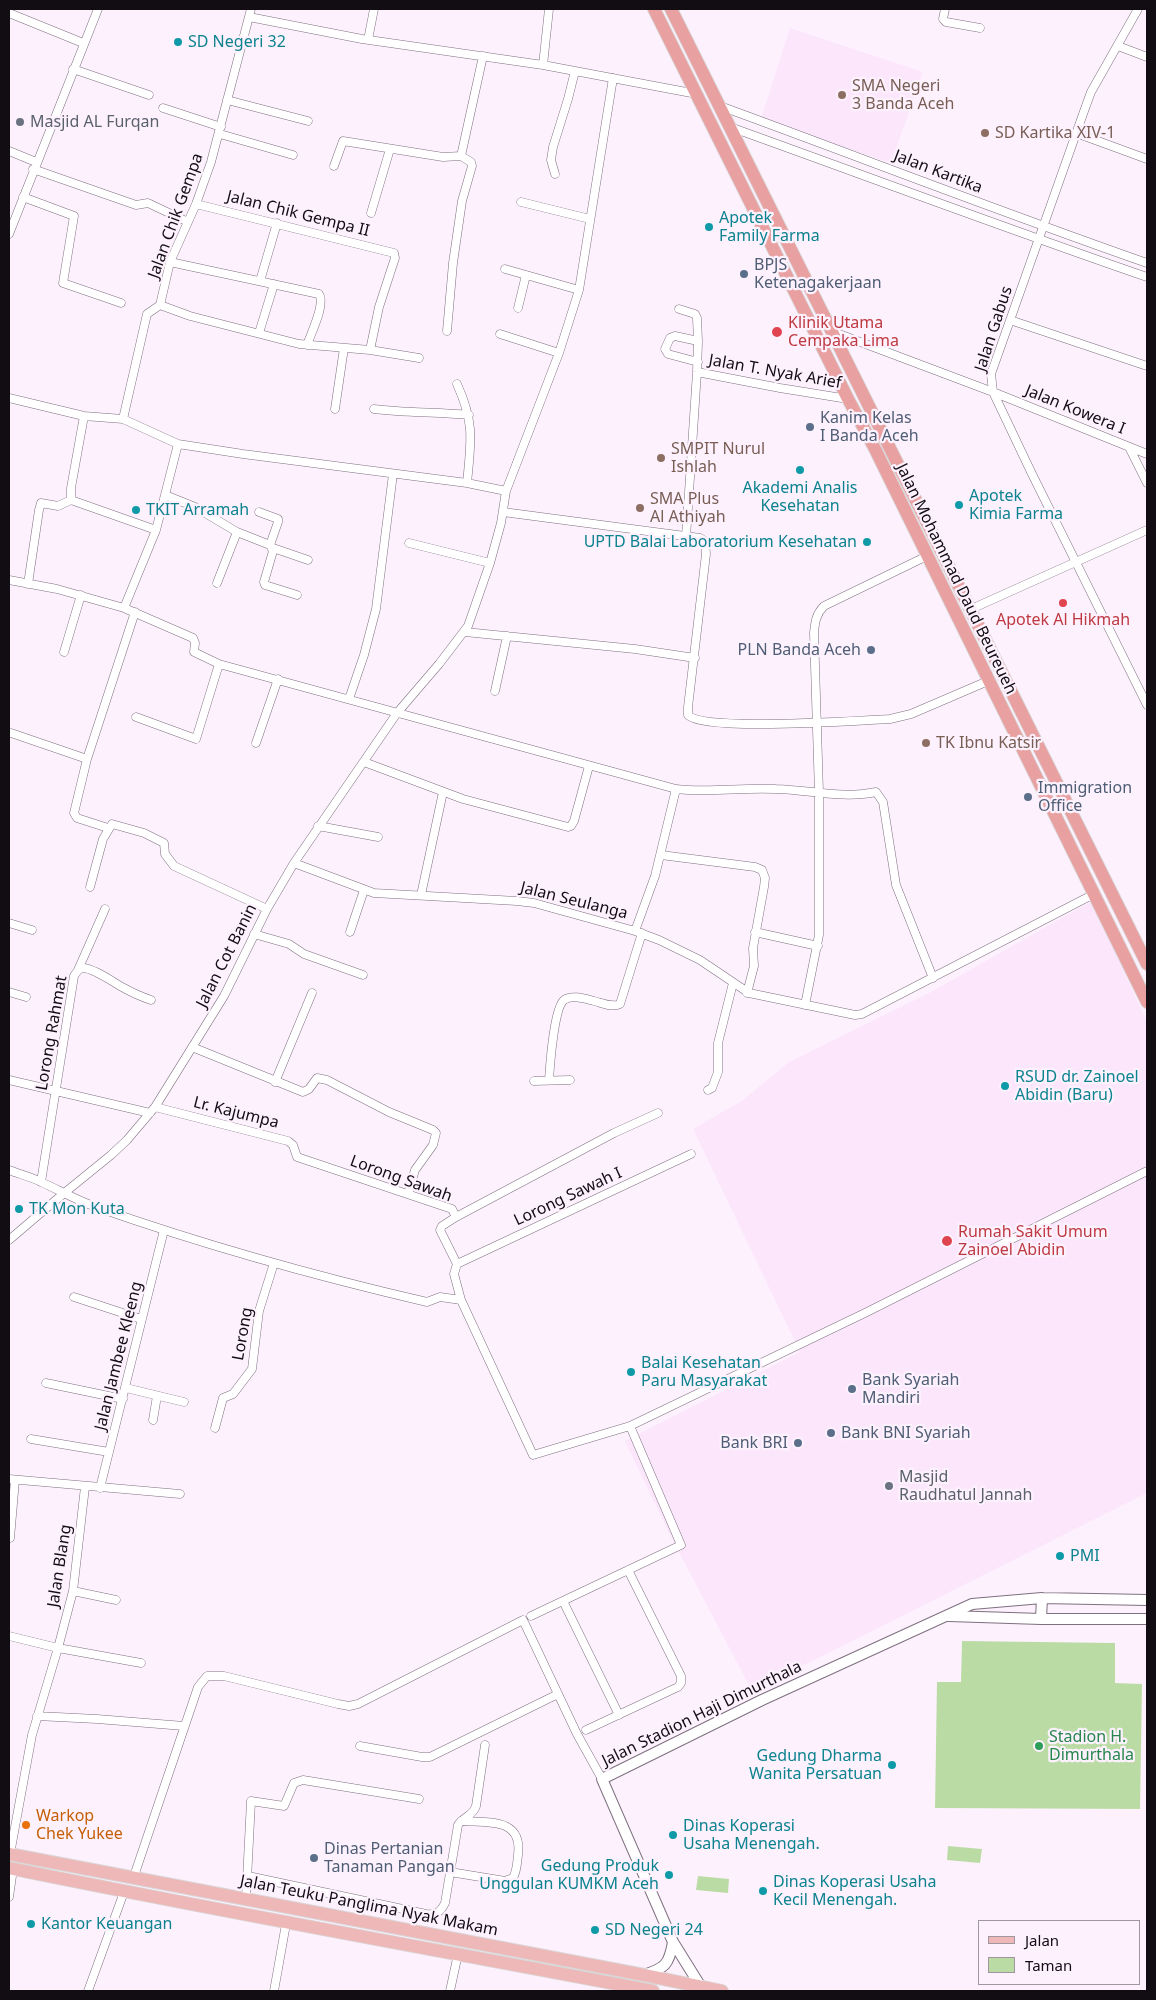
<!DOCTYPE html>
<html>
<head>
<meta charset="utf-8">
<style>
  body { margin:0 }
  #map { position:relative; width:1156px; height:2000px; overflow:hidden; background:#fef1fe; font-family:"Noto Sans",sans-serif }
  canvas { display:block }
  .frame { position:absolute; inset:0; border:10px solid #120d12; pointer-events:none }
  .legend { position:absolute; left:978px; top:1920px; width:162px; height:65px; box-sizing:border-box; background:#fef1fe; border:1px solid #a096a0; margin:0; padding:6px 9px; list-style:none; font-size:15px; color:#120d12 }
  .legend li { display:flex; align-items:center; gap:10px; height:25px }
  .legend b { width:25px; border:1px solid #a096a0 }
</style>
</head>
<body>
<div id="map">
<canvas width="1156" height="2000"></canvas>
<div class="frame"></div>
<ul class="legend">
<li><b style="height:6px;background:#eeb8b8"></b>Jalan</li>
<li><b style="height:14px;background:#bbdba5"></b>Taman</li>
</ul>
</div>
<script>
const ctx = document.querySelector('canvas').getContext('2d');
ctx.lineJoin = 'round';
function fill(path, color) { ctx.fillStyle = color; ctx.fill(path, 'evenodd'); }
function strokePath(path, color, width, dash) { ctx.strokeStyle = color; ctx.lineWidth = width; ctx.lineCap = dash ? 'butt' : 'round'; ctx.setLineDash(dash || []); ctx.stroke(path); }
function label(font, color, halo, rows, align = 'center') {
  ctx.font = font + ' "Noto Sans",sans-serif'; ctx.lineWidth = 4.5; ctx.setLineDash([]); ctx.textBaseline = 'middle'; ctx.strokeStyle = halo; ctx.fillStyle = color; for (const [text, x, y, turn = 0] of rows) {
    ctx.save(); ctx.translate(x, y); ctx.rotate((+turn || 0) * Math.PI / 180); ctx.textAlign = isNaN(turn) ? turn : align; if (halo) ctx.strokeText(text, 0, 0); ctx.fillText(text, 0, 0); ctx.restore();
  }
}
fill(new Path2D(`
  M 790,28 L 923,72 L 891,163 L 761,119 Z
  M 1092,901 L 1147,1022 L 1147,1493 L 752,1691 L 672,1539 L 625,1441 L 800,1352 L 693,1129 L 743,1100 L 789,1062 L 931,992 Z`), '#fbe6fc');
fill(new Path2D(`
  M 962,1641 L 1115,1643 L 1115,1683 L 1142,1684 L 1140,1809 L 935,1808 L 937,1682 L 961,1682 Z
  M 948,1846 L 982,1849 L 980,1863 L 947,1860 Z
  M 698,1876 L 729,1879 L 728,1893 L 696,1890 Z`), '#bbdba5');
const minor = new Path2D(`
  M 945,9 L 943,19 L 946,22 L 980,28
  M 1138,9 L 1091,92 L 1083,114 L 991,374 L 993,392 L 1032,474 L 1147,705
  M 9,13 L 83,43
  M 249,17 L 362,39 L 543,65 L 697,94
  M 368,40 L 374,9
  M 1118,46 L 1147,57
  M 543,65 L 549,9
  M 73,69 L 149,95
  M 227,100 L 308,121
  M 720,106 C 862,158 1004,213 1147,263
  M 163,108 L 221,127
  M 730,127 C 869,177 1008,229 1147,277
  M 1076,133 L 1147,159
  M 220,134 L 293,155
  M 9,151 L 36,162
  M 334,166 L 343,141 L 443,157 L 461,156
  M 33,169 L 136,205 L 148,203 L 188,222
  M 555,174 L 551,160 L 553,147 L 568,99 L 575,71
  M 23,197 L 74,216 L 63,283 L 121,303
  M 521,202 L 590,219
  M 196,204 L 394,253 L 395,258 L 379,307 L 370,350
  M 371,213 L 390,149
  M 9,234 L 98,9
  M 170,262 L 319,294 C 326,304 311,333 307,345
  M 505,269 L 579,290
  M 260,281 L 277,223
  M 160,305 L 190,316 L 299,344 L 370,350 L 419,358
  M 518,308 L 526,275
  M 679,309 L 695,314 L 697,318 L 698,341
  M 1010,320 L 1147,366
  M 447,331 L 453,263 L 462,201 L 472,166 L 471,162 L 461,156 L 483,56
  M 831,331 L 993,392 L 1147,454
  M 259,333 L 274,284
  M 500,334 L 559,353
  M 697,372 L 780,388 L 848,399
  M 457,384 C 475,424 471,441 467,483
  M 9,398 L 84,416 L 123,419 L 178,444 L 243,454 L 467,483 L 506,491
  M 335,409 L 344,348
  M 374,409 C 406,413 437,412 469,415
  M 84,416 L 71,488 L 71,500 L 156,530
  M 123,419 L 147,314 L 160,305 L 170,262 L 196,204 L 211,162 L 251,9
  M 1129,447 L 1147,483
  M 165,495 L 195,507 L 237,532 L 270,545 L 273,551 L 264,582 L 265,585 L 297,595
  M 259,512 L 278,519 L 278,522 L 270,545
  M 503,512 L 700,538 L 705,541 L 706,554 L 688,707 L 688,715 C 703,732 860,720 890,719 L 911,714 L 988,681
  M 686,537 L 697,372 L 698,341 L 675,336 L 670,338 L 665,349 L 668,354 L 698,362
  M 409,543 L 490,563
  M 273,548 L 308,560
  M 9,580 L 57,589 L 124,608 L 193,638 L 195,643 L 194,652 L 219,664 L 676,789 C 710,793 743,787 776,789 C 810,790 843,799 876,792 L 883,802 L 896,885 L 933,978
  M 217,583 L 237,532
  M 28,584 L 39,510 L 41,503 L 58,506 L 71,500
  M 124,608 L 156,530 L 178,444
  M 969,610 L 1147,530
  M 465,632 L 635,649 L 695,658
  M 64,652 L 81,595
  M 495,691 L 507,636
  M 349,699 L 364,655 L 376,609 L 393,474
  M 136,717 L 196,739 L 219,664
  M 11,733 L 87,759 L 135,612
  M 256,743 L 278,679
  M 87,759 L 74,813 L 77,818 L 108,828
  M 364,762 L 463,799 L 568,827 L 571,826 L 574,821 L 589,766
  M 318,826 L 378,837
  M 661,855 L 755,867 L 762,870 L 765,878 L 764,887 L 753,948 L 754,966 L 747,993
  M 294,863 L 374,893 L 517,901 L 534,903 L 635,931 L 659,940 L 700,960 L 749,993 L 855,1015 L 862,1014 L 1094,894
  M 90,887 L 103,839 L 112,824 L 144,833 L 164,843 L 165,854 L 174,866 L 267,909
  M 421,895 L 443,792
  M 9,923 L 32,930
  M 635,931 L 655,876 L 676,789
  M 350,932 L 364,890
  M 755,932 L 818,946
  M 254,934 L 289,944 L 304,954 L 363,975
  M 78,970 L 105,909
  M 9,992 L 26,997
  M 805,1005 L 819,935 L 819,793 L 814,633 C 815,622 816,614 824,606 L 927,556
  M 192,1047 L 303,1092 L 309,1089 L 317,1078 L 327,1080 L 389,1112 L 433,1130 L 436,1133 L 433,1145 L 415,1170 L 408,1194
  M 9,1080 L 150,1113
  M 549,1080 C 550,1065 554,1008 564,1000 C 572,994 586,999 594,1001 C 602,1003 612,1008 620,1004 L 642,933
  M 534,1081 L 570,1080
  M 275,1082 L 312,993
  M 708,1090 L 712,1088 L 718,1072 L 718,1043 L 733,983
  M 155,1107 L 288,1141 L 293,1145 L 297,1157 L 452,1209 L 456,1217 L 442,1226 L 440,1230 L 457,1264 L 454,1274 L 461,1300 L 533,1455 L 630,1426 L 867,1312 L 1147,1171
  M 9,1170 C 19,1174 31,1177 41,1182 C 59,1190 76,1200 96,1207 C 204,1245 315,1276 427,1302 L 440,1297 L 461,1300
  M 41,1182 L 74,976 C 76,973 78,969 82,968 C 92,967 113,982 122,987 C 131,992 142,997 151,1000
  M 456,1217 L 614,1133 L 658,1113
  M 9,1240 L 63,1194 L 111,1155 L 127,1140 L 155,1107 L 224,996 L 267,909 L 294,863 L 397,713 L 439,664 L 468,626 L 490,563 L 501,523 L 506,491 L 559,353 L 579,290 L 613,78
  M 457,1264 L 691,1154
  M 74,1297 L 141,1319
  M 46,1383 L 123,1399
  M 126,1388 L 184,1402
  M 153,1420 L 157,1396
  M 215,1428 L 223,1398 L 233,1394 L 252,1369 L 259,1311 L 274,1263
  M 31,1439 L 109,1452
  M 9,1479 L 180,1494
  M 85,1487 L 73,1591 L 58,1648 L 141,1663
  M 100,1488 L 164,1230
  M 10,1538 L 15,1480
  M 73,1591 L 116,1600
  M 563,1601 L 619,1715
  M 531,1616 L 681,1545 L 630,1426
  M 9,1636 L 58,1648 L 32,1735 L 10,1854
  M 37,1716 L 97,1719 L 184,1726
  M 586,1730 L 678,1687 L 681,1683 L 681,1676 L 628,1570
  M 360,1746 L 422,1757 L 430,1757 L 558,1694
  M 450,1872 L 505,1881 L 513,1878 C 517,1871 517,1863 518,1855 C 523,1817 487,1823 461,1821
  M 248,1876 L 426,1914 C 436,1915 440,1913 445,1903 L 458,1825 C 463,1817 473,1816 476,1806 L 485,1745
  M 133,1879 L 198,1687 L 207,1676 L 224,1676 L 338,1704 L 349,1706 L 358,1704 L 523,1620 L 577,1734 L 602,1779
  M 9,1897 L 13,1869
  M 246,1899 L 251,1801 L 284,1806 L 294,1783 L 303,1780 L 419,1799
  M 88,1991 L 124,1892
  M 274,1991 L 286,1924
  M 450,1991 L 458,1954`);
const tertiary = new Path2D(`
  M 949,1616 L 1041,1619 L 1147,1619
  M 1041,1619 L 1042,1598
  M 644,1975 C 665,1968 669,1965 673,1942
  M 701,1987 L 673,1942 L 602,1779 L 762,1700 L 972,1604 L 1042,1598 L 1147,1600`);
const primary = new Path2D(`
  M 9,1854 L 644,1975 L 722,1991
  M 9,1868 C 223,1912 438,1950 653,1991`);
const trunk = new Path2D(`
  M 654,9 L 848,399 L 875,449 L 1147,1002
  M 671,9 L 1147,964`);
strokePath(minor, '#7e707f', 9);
strokePath(tertiary, '#7e707f', 12);
strokePath(primary, '#d9d8d9', 14);
strokePath(trunk, '#d9d8d9', 14);
strokePath(minor, '#fff', 8);
strokePath(tertiary, '#fff', 10);
strokePath(primary, '#eeb8b8', 12);
strokePath(trunk, '#e8a0a0', 12);
for (const [x, y, r, color] of [
  [178,42,5,"#0f9aa8"],
  [842,95,5,"#8d6e63"],
  [20,122,5,"#6b7280"],
  [985,133,5,"#8d6e63"],
  [709,227,5,"#0f9aa8"],
  [744,274,5,"#5c6f8a"],
  [777,332,6,"#e0444e"],
  [810,427,5,"#5c6f8a"],
  [661,458,5,"#8d6e63"],
  [800,470,5,"#0f9aa8"],
  [959,505,5,"#0f9aa8"],
  [640,508,5,"#8d6e63"],
  [136,510,5,"#0f9aa8"],
  [867,542,5,"#0f9aa8"],
  [1063,603,5,"#e0444e"],
  [871,650,5,"#5c6f8a"],
  [926,743,5,"#8d6e63"],
  [1028,797,5,"#5c6f8a"],
  [1005,1086,5,"#0f9aa8"],
  [19,1209,5,"#0f9aa8"],
  [947,1241,6,"#e0444e"],
  [631,1372,5,"#0f9aa8"],
  [852,1389,5,"#5c6f8a"],
  [831,1433,5,"#5c6f8a"],
  [798,1443,5,"#5c6f8a"],
  [889,1486,5,"#6b7280"],
  [1060,1556,5,"#0f9aa8"],
  [1039,1746,5,"#2e9e5b"],
  [892,1765,5,"#0f9aa8"],
  [26,1825,5,"#e8710a"],
  [673,1835,5,"#0f9aa8"],
  [314,1858,5,"#5c6f8a"],
  [669,1875,5,"#0f9aa8"],
  [763,1891,5,"#0f9aa8"],
  [31,1924,5,"#0f9aa8"],
  [595,1930,5,"#0f9aa8"]
]) { const dot = new Path2D(); dot.arc(x, y, r, 0, 2 * Math.PI); ctx.fillStyle = color; ctx.fill(dot); strokePath(dot, '#fef1fe', 2); }
label('16px', '#0d838f', '#fef1fe', [
  ["SD Negeri 32",188,42],
  ["Apotek",719,218],
  ["Family Farma",719,236],
  ["Akademi Analis",800,488,"center"],
  ["Kesehatan",800,506,"center"],
  ["Apotek",969,496],
  ["Kimia Farma",969,514],
  ["TKIT Arramah",146,510],
  ["UPTD Balai Laboratorium Kesehatan",857,542,"right"],
  ["RSUD dr. Zainoel",1015,1077],
  ["Abidin (Baru)",1015,1095],
  ["TK Mon Kuta",29,1209],
  ["Balai Kesehatan",641,1363],
  ["Paru Masyarakat",641,1381],
  ["PMI",1070,1556],
  ["Gedung Dharma",882,1756,"right"],
  ["Wanita Persatuan",882,1774,"right"],
  ["Dinas Koperasi",683,1826],
  ["Usaha Menengah.",683,1844],
  ["Gedung Produk",659,1866,"right"],
  ["Unggulan KUMKM Aceh",659,1884,"right"],
  ["Dinas Koperasi Usaha",773,1882],
  ["Kecil Menengah.",773,1900],
  ["Kantor Keuangan",41,1924],
  ["SD Negeri 24",605,1930]
], 'left');
label('16px', '#785e54', '#fef1fe', [
  ["SMA Negeri",852,86],
  ["3 Banda Aceh",852,104],
  ["SD Kartika XIV-1",995,133],
  ["SMPIT Nurul",671,449],
  ["Ishlah",671,467],
  ["SMA Plus",650,499],
  ["Al Athiyah",650,517],
  ["TK Ibnu Katsir",936,743]
], 'left');
label('16px', '#5b616d', '#fef1fe', [
  ["Masjid AL Furqan",30,122],
  ["Masjid",899,1477],
  ["Raudhatul Jannah",899,1495]
], 'left');
label('16px', '#120d12', '#fef1fe', [
  ["Jalan Kartika",938,172,21],
  ["Jalan Chik Gempa II",298,214,14],
  ["Jalan Chik Gempa",176,216,-70],
  ["Jalan Gabus",994,329,-72],
  ["Jalan T. Nyak Arief",775,372,10],
  ["Jalan Kowera I",1075,410,22],
  ["Jalan Mohammad Daud Beureueh",956,579,64],
  ["Jalan Seulanga",574,901,14],
  ["Jalan Cot Banin",227,956,-63],
  ["Lorong Rahmat",52,1033,-80],
  ["Lr. Kajumpa",236,1113,14],
  ["Lorong Sawah",401,1179,20],
  ["Lorong Sawah I",568,1197,-25],
  ["Lorong",243,1334,-80],
  ["Jalan Jambee Kleeng",119,1356,-76],
  ["Jalan Blang",60,1566,-81],
  ["Jalan Stadion Haji Dimurthala",702,1714,-26],
  ["Jalan Teuku Panglima Nyak Makam",369,1906,11]
]);
label('16px', '#4e5e75', '#fef1fe', [
  ["BPJS",754,265],
  ["Ketenagakerjaan",754,283],
  ["Kanim Kelas",820,418],
  ["I Banda Aceh",820,436],
  ["PLN Banda Aceh",861,650,"right"],
  ["Immigration",1038,788],
  ["Office",1038,806],
  ["Bank Syariah",862,1380],
  ["Mandiri",862,1398],
  ["Bank BNI Syariah",841,1433],
  ["Bank BRI",788,1443,"right"],
  ["Dinas Pertanian",324,1849],
  ["Tanaman Pangan",324,1867]
], 'left');
label('16px', '#be3a42', '#fef1fe', [
  ["Klinik Utama",788,323],
  ["Cempaka Lima",788,341],
  ["Apotek Al Hikmah",1063,620,"center"],
  ["Rumah Sakit Umum",958,1232],
  ["Zainoel Abidin",958,1250]
], 'left');
label('16px', '#27864d', '#fef1fe', [
  ["Stadion H.",1049,1737],
  ["Dimurthala",1049,1755]
], 'left');
label('16px', '#c56008', '#fef1fe', [
  ["Warkop",36,1816],
  ["Chek Yukee",36,1834]
], 'left');
</script>
</body>
</html>
